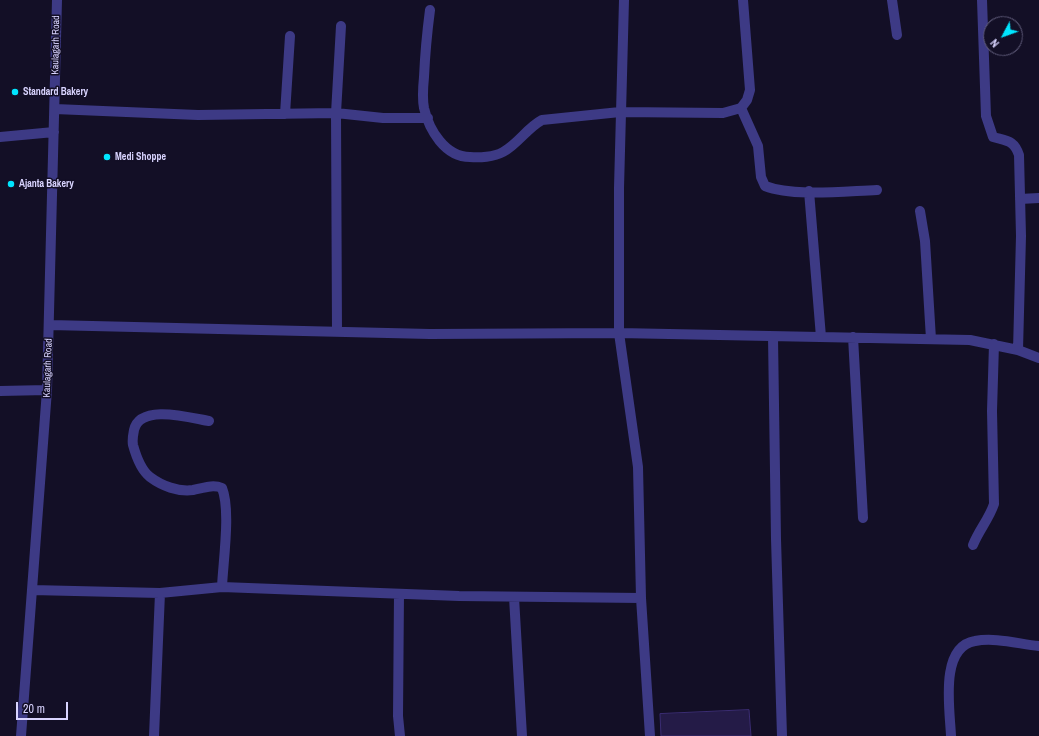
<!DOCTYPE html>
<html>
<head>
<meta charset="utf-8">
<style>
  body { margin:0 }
  #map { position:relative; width:1039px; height:736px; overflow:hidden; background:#130f26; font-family:"Archivo Narrow",sans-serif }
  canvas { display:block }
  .north { position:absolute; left:983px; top:16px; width:40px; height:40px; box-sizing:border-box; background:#130f26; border:1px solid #625e7d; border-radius:50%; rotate:229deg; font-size:11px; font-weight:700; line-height:16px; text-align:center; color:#d9d4ff }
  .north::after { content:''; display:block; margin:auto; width:14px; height:18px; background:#00e5ff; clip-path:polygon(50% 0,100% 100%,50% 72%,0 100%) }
  .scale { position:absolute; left:16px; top:702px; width:52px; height:18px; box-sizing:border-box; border:2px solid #d9d4ff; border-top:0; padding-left:5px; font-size:12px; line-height:14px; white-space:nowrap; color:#d9d4ff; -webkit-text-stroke:3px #130f26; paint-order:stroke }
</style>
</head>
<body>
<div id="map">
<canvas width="1039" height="736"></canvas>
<div class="north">N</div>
<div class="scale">20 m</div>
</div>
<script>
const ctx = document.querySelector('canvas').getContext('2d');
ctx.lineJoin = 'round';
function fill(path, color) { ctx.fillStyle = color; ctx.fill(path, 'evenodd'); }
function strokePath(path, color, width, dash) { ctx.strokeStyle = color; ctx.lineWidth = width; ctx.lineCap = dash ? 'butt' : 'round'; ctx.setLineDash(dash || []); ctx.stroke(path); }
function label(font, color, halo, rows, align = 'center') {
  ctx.font = font + ' "Archivo Narrow",sans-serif'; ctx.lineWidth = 3; ctx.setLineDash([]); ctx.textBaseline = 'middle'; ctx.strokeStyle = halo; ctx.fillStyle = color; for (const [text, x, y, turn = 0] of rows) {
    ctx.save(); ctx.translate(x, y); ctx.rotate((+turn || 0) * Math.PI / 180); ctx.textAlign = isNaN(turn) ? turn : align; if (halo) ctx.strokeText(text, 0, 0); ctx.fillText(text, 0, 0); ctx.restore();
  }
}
const building = new Path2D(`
  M 749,710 L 751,736 L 661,736 L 660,714 Z`);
fill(building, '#241b47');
strokePath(building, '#3b2d73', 1);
strokePath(new Path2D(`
  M 892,0 L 897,35
  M 982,0 L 986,116 L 993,137 C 1007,141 1014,140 1019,155 L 1021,236 L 1018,350
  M 430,10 C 427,33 425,55 424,77 C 423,87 422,98 424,108 C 429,130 445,157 470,157 C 479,158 494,157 503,152 C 518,144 527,128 542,120 L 620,112 L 723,113 L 741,108 L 747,100 L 750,90 L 743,0
  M 741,108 L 758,146 L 761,177 L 765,186 C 793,197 846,191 877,190
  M 55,109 L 198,115 L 336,113 L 383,118 L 428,118
  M 285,114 L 290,36
  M 0,137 L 54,132
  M 809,191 L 821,337
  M 1020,199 L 1039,198
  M 920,211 L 925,241 L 931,339
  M 50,325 L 430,334 L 619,333 L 970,340 L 1018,350 L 1039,358
  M 337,332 L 336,113 L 341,26
  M 773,337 L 776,539 L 782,736
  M 853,337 L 863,518
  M 0,391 L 47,390
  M 973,545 C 979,530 989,519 994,504 L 992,411 L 994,344
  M 222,587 L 459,596 L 641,598 L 638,467 L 619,333 L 619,188 L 624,0
  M 32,590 L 160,593 L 222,587 C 223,562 231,510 222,488 C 213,484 203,488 193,490 C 178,492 162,486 150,477 C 141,470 136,456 133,445 C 132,440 133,435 134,430 C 140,403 191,418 209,421
  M 399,594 L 398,716 L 400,736
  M 514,597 L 522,736
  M 641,598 L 650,736
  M 21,736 L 47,390 L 57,0
  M 154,736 L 160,593
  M 951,736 C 950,710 939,647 975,641 C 995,637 1019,644 1039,646`), '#3d3a85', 10);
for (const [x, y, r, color] of [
  [15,92,4,"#00e5ff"],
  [107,157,4,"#00e5ff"],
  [11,184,4,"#00e5ff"]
]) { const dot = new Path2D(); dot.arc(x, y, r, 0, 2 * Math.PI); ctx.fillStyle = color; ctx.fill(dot); strokePath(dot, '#130f26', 1.5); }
label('10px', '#d9d4ff', '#130f26', [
  ["Kaulagarh Road",56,45,-89],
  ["Kaulagarh Road",48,368,-88]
]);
label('bold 10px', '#d9d4ff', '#130f26', [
  ["Standard Bakery",23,92],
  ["Medi Shoppe",115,157],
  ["Ajanta Bakery",19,184]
], 'left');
</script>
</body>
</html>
